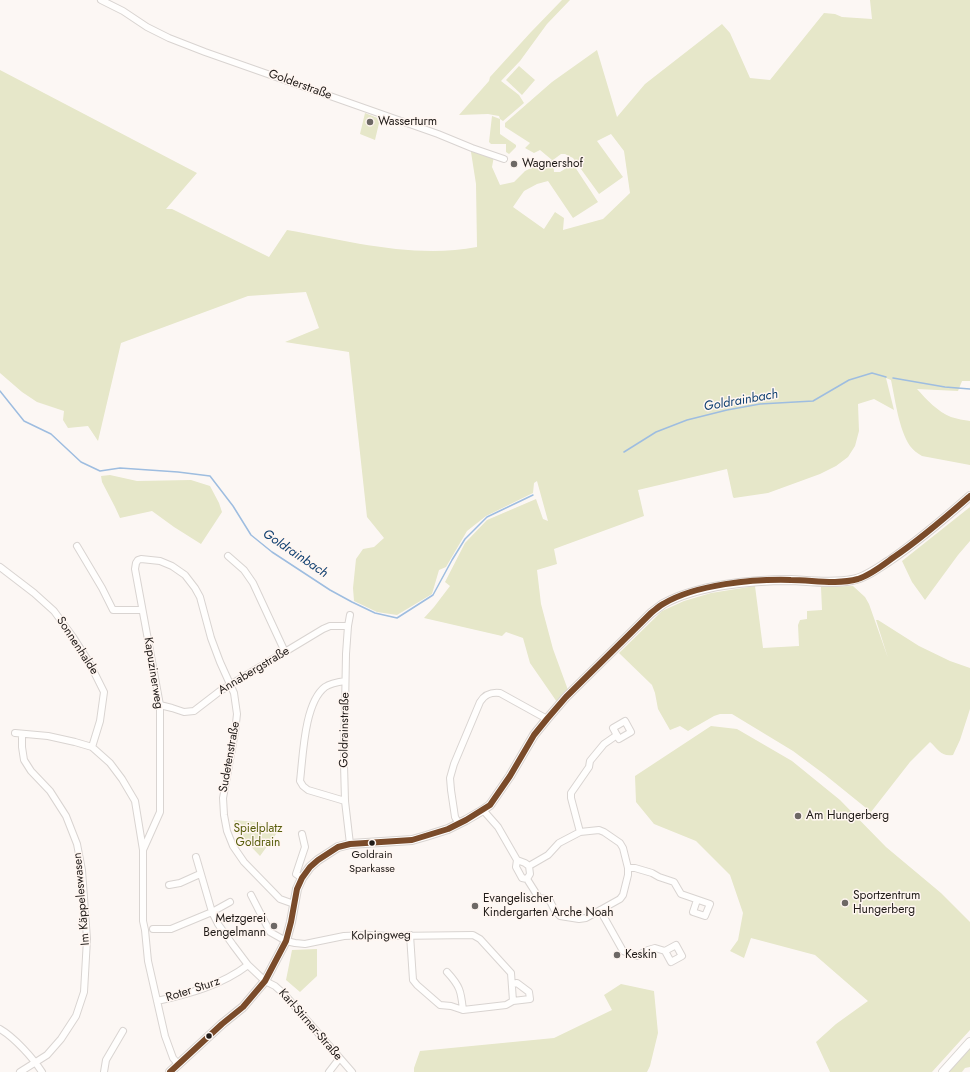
<!DOCTYPE html>
<html>
<head>
<meta charset="utf-8">
<style>
  body { margin:0 }
  canvas { display:block; background:#fcf7f4 }
</style>
</head>
<body>
<canvas width="970" height="1072"></canvas>
<script>
const ctx = document.querySelector('canvas').getContext('2d');
ctx.lineJoin = 'round';
function fill(path, color) { ctx.fillStyle = color; ctx.fill(path, 'evenodd'); }
function strokePath(path, color, width, dash) { ctx.strokeStyle = color; ctx.lineWidth = width; ctx.lineCap = dash ? 'butt' : 'round'; ctx.setLineDash(dash || []); ctx.stroke(path); }
function label(font, color, halo, rows, align = 'center') {
  ctx.font = font + ' Jost,sans-serif'; ctx.lineWidth = 3; ctx.setLineDash([]); ctx.textBaseline = 'middle'; ctx.strokeStyle = halo; ctx.fillStyle = color; for (const [text, x, y, turn = 0] of rows) {
    ctx.save(); ctx.translate(x, y); ctx.rotate((+turn || 0) * Math.PI / 180); ctx.textAlign = isNaN(turn) ? turn : align; if (halo) ctx.strokeText(text, 0, 0); ctx.fillText(text, 0, 0); ctx.restore();
  }
}
fill(new Path2D(`
  M 562,0 L 570,0 L 547,24 L 520,61 L 501,81 L 519,95 L 524,103 L 503,121 L 500,119 L 500,134 L 516,145 L 516,147 L 509,154 L 506,152 L 506,144 L 491,144 L 489,142 L 492,116 L 500,119 L 499,116 L 488,114 L 459,115 L 489,81 L 490,77 L 531,32 Z
  M 870,0 L 970,0 L 970,381 L 962,381 L 958,391 L 917,389 C 926,399 938,412 951,417 C 957,419 964,420 970,421 L 970,465 L 922,456 C 917,453 913,450 910,446 C 899,430 895,399 891,380 L 886,378 L 894,410 L 874,399 L 858,404 L 859,431 L 855,446 L 848,457 L 836,466 L 820,474 L 768,493 L 734,498 L 733,497 L 727,469 L 638,490 L 644,516 L 554,549 L 557,564 L 537,570 L 541,604 L 553,649 L 568,690 L 557,702 L 530,663 L 523,638 L 506,632 L 502,636 L 424,618 L 434,607 L 450,586 L 445,582 L 465,543 L 487,520 L 536,499 L 543,519 L 548,521 L 537,481 L 534,483 L 533,493 L 486,516 L 467,531 L 446,567 L 439,570 L 432,594 L 397,615 L 377,612 L 354,601 L 353,588 L 356,559 L 363,549 L 374,547 L 384,538 L 367,517 L 349,352 L 285,342 L 319,328 L 306,292 L 248,296 L 121,343 L 98,441 L 88,426 L 68,428 L 63,420 L 64,411 L 37,402 L 22,392 L 0,373 L 0,70 L 197,173 L 166,209 L 172,209 L 269,257 L 287,230 C 348,241 415,259 477,247 L 476,184 L 471,152 L 472,148 L 494,156 L 492,167 L 500,185 L 514,182 L 525,171 L 537,165 L 552,160 L 540,150 L 534,153 L 525,148 L 530,143 L 505,127 L 505,123 L 552,82 L 597,50 L 617,117 L 645,84 L 722,24 L 730,33 L 750,78 L 770,80 L 824,13 L 835,14 L 842,17 L 872,19 ZM 611,134 L 624,151 L 630,193 L 603,219 L 563,230 L 564,218 L 555,212 L 544,229 L 513,207 L 524,191 L 537,184 L 548,181 L 573,218 L 598,202 L 573,164 L 560,172 L 554,172 L 553,160 L 561,154 L 565,154 L 573,158 L 599,194 L 623,177 L 597,141 Z
  M 519,66 L 535,80 L 522,95 L 506,80 Z
  M 365,113 L 380,119 L 375,140 L 360,134 Z
  M 110,475 L 137,481 L 191,480 L 210,486 L 219,503 L 222,512 L 201,544 L 174,527 L 152,511 L 120,518 L 115,507 L 102,482 L 101,476 Z
  M 970,507 L 970,541 L 958,555 L 925,600 L 912,582 L 902,561 Z
  M 755,586 L 763,648 L 799,646 L 798,625 L 800,620 L 807,619 L 807,611 L 822,610 L 821,587 L 853,586 L 865,597 L 869,604 L 888,658 L 876,620 L 878,620 L 919,646 L 950,661 L 970,668 L 970,709 L 960,740 L 953,755 C 941,757 938,749 930,742 L 910,762 L 871,812 L 824,774 L 793,751 L 732,714 L 720,714 L 714,716 L 688,731 L 680,726 L 670,730 L 658,709 L 655,693 L 652,685 L 619,653 L 662,611 L 684,601 L 711,593 Z
  M 711,726 L 737,729 L 792,761 L 840,800 L 886,847 L 941,893 L 970,922 L 970,1030 L 932,1072 L 830,1072 L 816,1042 L 836,1024 L 868,1001 L 815,955 L 751,938 L 744,958 L 730,951 L 738,940 L 743,913 L 730,875 L 696,841 L 654,824 L 636,802 L 635,776 Z
  M 234,820 L 256,822 L 279,830 L 260,856 L 235,830 Z
  M 317,949 L 317,976 L 300,992 L 286,980 L 292,950 Z
  M 621,984 L 654,991 L 658,1033 L 650,1066 L 647,1072 L 414,1072 L 414,1068 L 420,1051 L 554,1038 L 612,1010 L 604,995 Z
  M 970,1046 L 970,1067 L 965,1068 L 962,1072 L 947,1072 Z`), '#e6e7c9');
strokePath(new Path2D(`
  M 893,378 L 945,387 L 970,389
  M 0,391 L 24,421 L 51,434 L 81,462 L 100,471 L 120,468 L 178,472 L 210,476 L 233,506 L 251,535 L 272,552 L 330,590 L 352,602 L 375,613 L 397,618 L 433,595 L 452,560 L 465,539 L 487,517 L 533,495
  M 624,452 L 656,432 L 687,420 L 727,410 L 760,404 L 813,401 L 849,380 L 872,373 L 886,377`), '#9ebde0', 1.5);
const minor = new Path2D(`
  M 101,0 L 123,11 L 147,27 L 169,38 L 205,52 L 438,134 L 472,148 L 504,159
  M 77,546 L 102,588 L 113,610 L 142,610
  M 228,556 L 244,570 L 253,583 L 285,652
  M 0,567 L 34,593 L 54,611 L 73,637 L 89,662 L 104,692 L 100,721 L 92,747
  M 160,705 L 172,708 L 184,712 L 194,711 L 220,691 L 323,629 L 330,626 L 348,626
  M 625,721 L 631,732 L 619,739 L 613,728 Z
  M 15,733 L 48,736 L 75,742 L 92,747 L 110,763 L 122,779 L 135,801 L 143,850
  M 345,801 L 308,790 L 303,786 L 300,781 C 303,757 304,703 325,687 C 331,683 338,682 345,681
  M 483,810 L 498,827 L 517,860
  M 459,824 L 455,817 L 451,790 L 450,778 L 454,764 L 480,702 C 485,694 491,692 500,693 L 547,719
  M 580,832 L 571,798 L 571,793 L 589,767 L 590,761 L 604,744 L 617,735
  M 350,844 L 345,801 L 344,764 L 346,654 L 348,626 L 350,615
  M 196,857 L 212,912 L 218,924 L 233,945 L 248,965 L 265,981 L 275,986 L 285,995 L 352,1072
  M 517,860 L 525,863 L 529,866 L 530,874 L 527,879 L 522,878 L 516,867 Z
  M 628,868 L 635,868 L 652,873 L 659,877 L 674,882 L 681,894 L 710,904 L 705,916 L 693,912 L 697,900
  M 302,878 L 296,874 L 305,847 L 302,834
  M 527,879 L 539,898 L 546,899 L 550,901 L 555,911 L 560,916 L 579,919 L 586,918 L 620,899 L 623,895 L 628,875 L 628,868 L 623,848 L 620,843 L 604,832 L 599,830 L 580,832 L 559,843 L 548,855 L 529,866
  M 169,885 L 180,883 L 200,874
  M 251,895 L 270,932 L 286,941 L 295,943 L 305,944 L 344,936 L 368,935 L 393,936 L 473,935 L 480,939 L 511,973 L 513,1001 L 530,999 L 529,992 L 517,983 L 512,984
  M 600,910 L 623,951 L 637,956 L 648,950 L 655,948 L 665,951 L 671,962 L 682,956 L 676,945 L 665,951
  M 153,929 L 171,929 L 212,912 L 230,902
  M 410,935 L 413,980 L 417,985 L 440,1005 L 451,1006 L 463,1010 L 506,1005 L 513,1001
  M 447,972 C 460,986 461,991 463,1010
  M 157,1001 C 189,994 222,985 248,965
  M 0,1029 C 14,1037 33,1058 42,1072
  M 178,1064 L 173,1058 L 165,1036 L 148,961 L 145,930 L 143,921 L 143,850 L 160,812 L 160,705 L 135,569 L 136,563 L 138,560 L 141,559 L 160,561 L 172,566 L 185,575 L 195,588 L 200,597 L 211,638 L 220,662 L 234,693 L 237,714 L 235,732 L 223,798 L 224,815 L 227,831 L 233,846 L 244,862 L 280,899 L 294,904
  M 20,1072 L 47,1055 L 61,1039 L 76,1016 L 84,992 L 87,939 L 82,870 L 77,844 L 66,816 L 50,791 L 31,771 L 24,760 L 22,747 L 22,734
  M 104,1072 L 106,1060 L 123,1031
  M 329,1072 L 339,1059`);
const tertiary = new Path2D(`
  M 170,1072 L 222,1024 L 243,1007 L 265,981 L 286,941 L 291,922 L 297,889 L 302,878 L 310,867 L 318,860 L 338,847 L 350,844 L 412,840 L 426,836 L 448,829 L 466,820 L 483,810 L 490,805 L 510,776 L 534,735 L 547,719 L 566,697 L 651,613 C 655,610 659,607 663,604 C 697,585 752,580 791,580 C 810,581 834,584 852,580 C 865,578 878,568 889,561 C 918,541 944,519 970,496
  M 943,1072 L 970,1042`);
strokePath(minor, '#d9d4d1', 8);
strokePath(tertiary, '#d9d4d1', 10);
strokePath(minor, '#fffefd', 6);
strokePath(tertiary, '#fffefd', 8);
strokePath(new Path2D(`
  M 170,1072 L 222,1024 L 243,1007 L 265,981 L 286,941 L 291,922 L 297,889 L 302,878 L 310,867 L 318,860 L 338,847 L 350,844 L 412,840 L 448,829 L 466,820 L 490,805 L 510,776 L 534,735 L 547,719 L 566,697 L 651,613 C 655,610 659,606 663,604 C 696,584 753,579 791,580 C 813,580 836,585 858,579 C 871,575 883,565 894,557 C 921,539 946,517 970,496`), '#7a4b2a', 6);
for (const [x, y, r, color] of [
  [370,122,4,"#6d6865"],
  [514,164,4,"#6d6865"],
  [798,816,4,"#6d6865"],
  [372,843,3.5,"#201b18"],
  [845,903,4,"#6d6865"],
  [475,906,4,"#6d6865"],
  [274,926,4,"#6d6865"],
  [617,955,4,"#6d6865"],
  [209,1036,3.5,"#201b18"]
]) { const dot = new Path2D(); dot.arc(x, y, r, 0, 2 * Math.PI); ctx.fillStyle = color; ctx.fill(dot); strokePath(dot, '#fff6f1', 1.5); }
label('11px', '#201b18', '#fff6f1', [
  ["Goldrain",372,855],
  ["Sparkasse",372,869]
]);
label('12px', '#201b18', '#fff6f1', [
  ["Golderstraße",300,85,20],
  ["Sonnenhalde",77,646,57],
  ["Annabergstraße",254,671,-31],
  ["Kapuzinerweg",153,673,81],
  ["Goldrainstraße",345,730,-89],
  ["Sudetenstraße",230,757,-80],
  ["Im Käppeleswasen",82,899,-95],
  ["Kolpingweg",381,936,-1],
  ["Roter Sturz",193,990,-18],
  ["Karl-Stirner-Straße",310,1025,49]
]);
label('12px', '#201b18', '#fff6f1', [
  ["Wasserturm",378,122],
  ["Wagnershof",522,164],
  ["Am Hungerberg",806,816],
  ["Sportzentrum",853,896],
  ["Hungerberg",853,910],
  ["Evangelischer",483,899],
  ["Kindergarten Arche Noah",483,913],
  ["Metzgerei",266,919,"right"],
  ["Bengelmann",266,933,"right"],
  ["Keskin",625,955]
], 'left');
label('12px', '#575d0a', '#fff6f1', [
  ["Spielplatz",258,829],
  ["Goldrain",258,843]
]);
label('italic 13px', '#104071', '#fff6f1', [
  ["Goldrainbach",741,401,-10],
  ["Goldrainbach",295,554,34]
]);
</script>
</body>
</html>
